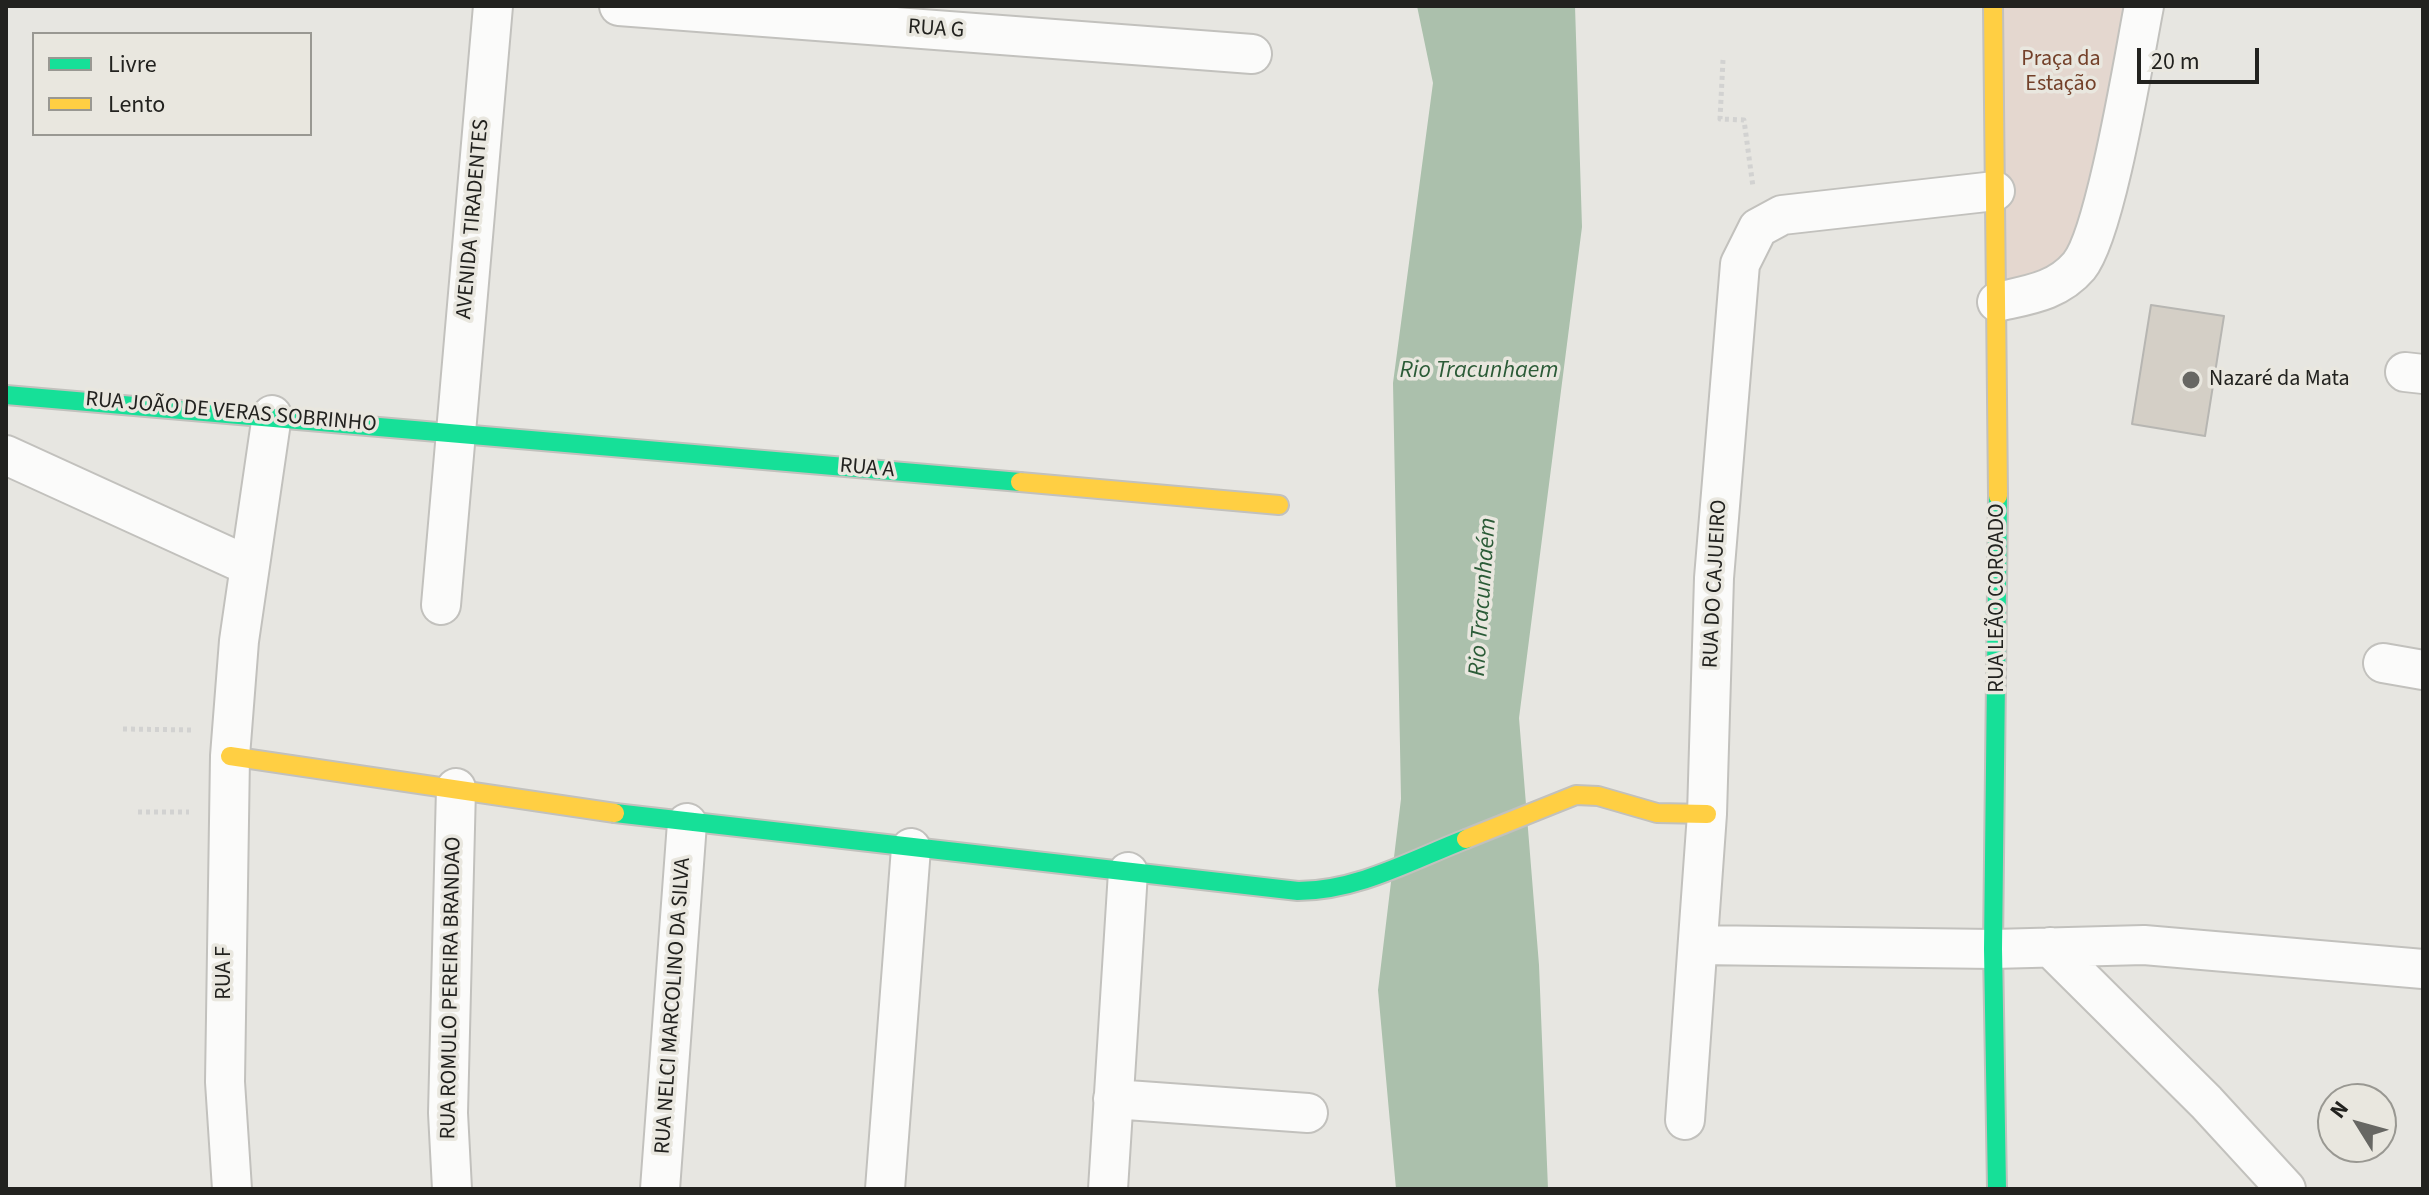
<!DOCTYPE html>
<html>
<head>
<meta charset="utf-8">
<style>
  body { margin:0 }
  #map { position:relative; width:2429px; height:1195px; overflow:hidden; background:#e7e6e1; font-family:"Source Sans 3",sans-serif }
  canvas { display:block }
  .frame { position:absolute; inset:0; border:8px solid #22221f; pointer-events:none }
  .legend { position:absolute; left:32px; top:32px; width:280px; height:104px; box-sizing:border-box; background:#e9e7df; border:2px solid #999892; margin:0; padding:10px 14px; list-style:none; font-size:24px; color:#22221f }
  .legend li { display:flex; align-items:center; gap:16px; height:40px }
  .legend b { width:40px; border:2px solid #999892 }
  .north { position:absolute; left:2317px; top:1083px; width:80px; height:80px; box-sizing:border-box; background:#e9e7df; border:2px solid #999892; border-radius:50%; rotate:307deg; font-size:22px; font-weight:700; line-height:32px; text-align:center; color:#22221f }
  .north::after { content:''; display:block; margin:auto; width:28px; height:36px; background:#676763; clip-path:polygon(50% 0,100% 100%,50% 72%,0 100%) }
  .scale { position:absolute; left:2137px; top:48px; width:122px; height:36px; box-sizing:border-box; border:4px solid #22221f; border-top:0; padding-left:10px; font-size:24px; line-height:28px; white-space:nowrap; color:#22221f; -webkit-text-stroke:6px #e9e7df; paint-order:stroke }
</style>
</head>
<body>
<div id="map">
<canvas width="2429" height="1195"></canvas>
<div class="frame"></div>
<ul class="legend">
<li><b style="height:10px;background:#16e098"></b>Livre</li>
<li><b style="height:10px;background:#ffcf43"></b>Lento</li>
</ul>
<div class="north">N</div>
<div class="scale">20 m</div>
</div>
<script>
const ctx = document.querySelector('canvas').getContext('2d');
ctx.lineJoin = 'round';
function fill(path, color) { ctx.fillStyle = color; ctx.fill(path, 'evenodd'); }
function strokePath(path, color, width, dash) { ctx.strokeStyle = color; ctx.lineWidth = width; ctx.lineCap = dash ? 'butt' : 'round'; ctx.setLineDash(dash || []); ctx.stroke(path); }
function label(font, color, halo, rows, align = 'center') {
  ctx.font = font + ' "Source Sans 3",sans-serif'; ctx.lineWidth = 7; ctx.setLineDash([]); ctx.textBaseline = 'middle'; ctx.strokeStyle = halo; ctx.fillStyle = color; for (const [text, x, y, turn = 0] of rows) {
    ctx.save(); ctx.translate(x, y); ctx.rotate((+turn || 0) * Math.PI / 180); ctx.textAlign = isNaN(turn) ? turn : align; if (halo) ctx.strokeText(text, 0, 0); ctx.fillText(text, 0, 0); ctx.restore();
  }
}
fill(new Path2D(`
  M 1993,6 L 2143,6 L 2079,265 L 1997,302 Z`), '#e4d7cf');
fill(new Path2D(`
  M 1417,6 L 1575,6 L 1582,227 L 1519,718 L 1539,965 L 1548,1189 L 1396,1189 L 1378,990 L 1401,799 L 1393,383 L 1433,83 Z`), '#abc0ac');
const building = new Path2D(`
  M 2151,305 L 2224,316 L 2205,436 L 2132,424 Z`);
fill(building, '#d4cfc6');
strokePath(building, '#b7b6b2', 2);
const street = new Path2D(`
  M 619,6 L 1252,54
  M 1997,302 C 2027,295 2057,292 2079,266 C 2106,233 2134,57 2144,6
  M 2405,372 L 2423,374
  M 6,455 L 249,566
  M 441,605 L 493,6
  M 2383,663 L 2423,670
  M 1699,945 L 1993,949 L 2144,945 L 2423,969
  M 2050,947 L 2206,1102 L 2286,1189
  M 1113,1099 L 1308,1113
  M 1685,1120 L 1707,814 L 1714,578 L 1740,264 L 1758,228 L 1782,215 L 1995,191
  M 232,1189 L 225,1082 L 230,756 L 239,641 L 272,415
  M 452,1189 L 448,1113 L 456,788
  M 660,1189 L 687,823
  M 885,1189 L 911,848
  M 1108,1189 L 1128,872`);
const fast = new Path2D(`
  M 6,395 L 1020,482
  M 615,813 L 1298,891 C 1357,891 1412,860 1466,839
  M 1997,1189 L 1993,949 L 1998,496`);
const slow = new Path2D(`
  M 1993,6 L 1998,496
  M 1020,482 L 1279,505
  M 230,756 L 615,813
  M 1466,839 L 1576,795 L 1598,796 L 1657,813 L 1707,814`);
strokePath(street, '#c2c1bd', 42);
strokePath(fast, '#c2c1bd', 22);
strokePath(slow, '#c2c1bd', 22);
strokePath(new Path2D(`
  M 1723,60 L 1720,119 L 1744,120 L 1753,187
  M 123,729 L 194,730
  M 138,812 L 189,812`), '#d2d2d1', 5, [4, 4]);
strokePath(street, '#fbfbfa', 38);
strokePath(fast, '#16e098', 18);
strokePath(slow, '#ffcf43', 18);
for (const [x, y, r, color] of [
  [2191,380,10,"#676763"]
]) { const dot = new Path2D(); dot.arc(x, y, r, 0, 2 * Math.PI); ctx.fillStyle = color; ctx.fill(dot); strokePath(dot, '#e9e7df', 3); }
label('22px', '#22221f', '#e9e7df', [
  ["RUA G",936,30,4],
  ["AVENIDA TIRADENTES",474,219,-85],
  ["RUA JOÃO DE VERAS SOBRINHO",231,413,5],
  ["RUA A",867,469,5],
  ["RUA DO CAJUEIRO",1716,584,-87],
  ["RUA LEÃO COROADO",1998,598,-90],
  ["RUA F",225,973,-90],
  ["RUA ROMULO PEREIRA BRANDAO",452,988,-89],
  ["RUA NELCI MARCOLINO DA SILVA",674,1006,-86]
]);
label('22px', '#734029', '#e9e7df', [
  ["Praça da",2061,60],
  ["Estação",2061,85]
]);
label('22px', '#22221f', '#e9e7df', [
  ["Nazaré da Mata",2209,380]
], 'left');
label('italic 24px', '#2b5b37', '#e9e7df', [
  ["Rio Tracunhaem",1479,372],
  ["Rio Tracunhaém",1484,597,-86]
]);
</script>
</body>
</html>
